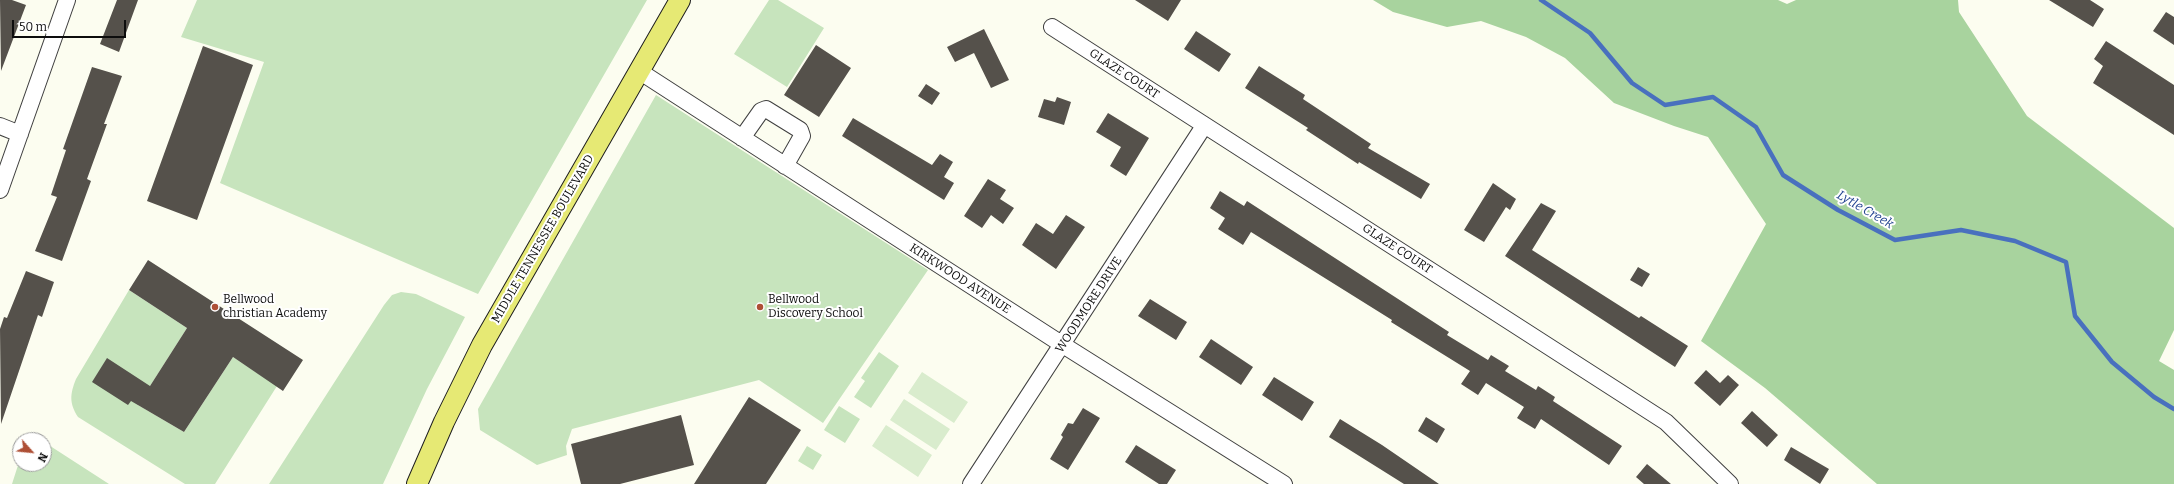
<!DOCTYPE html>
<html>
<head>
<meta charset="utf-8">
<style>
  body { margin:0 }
  #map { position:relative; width:2174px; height:484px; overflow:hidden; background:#fcfdf0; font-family:Bitter,serif }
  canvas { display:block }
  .north { position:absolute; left:12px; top:432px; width:40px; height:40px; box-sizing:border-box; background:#fff; border:1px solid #9e9e9e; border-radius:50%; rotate:117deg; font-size:11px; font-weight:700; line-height:16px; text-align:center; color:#0d0d0d }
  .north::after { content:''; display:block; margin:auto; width:14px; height:18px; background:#ae4f35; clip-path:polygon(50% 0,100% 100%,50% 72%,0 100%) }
  .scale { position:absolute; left:12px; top:20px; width:114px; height:18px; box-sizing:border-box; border:2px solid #0d0d0d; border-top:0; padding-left:5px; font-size:12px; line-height:14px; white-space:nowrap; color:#0d0d0d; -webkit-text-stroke:3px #fff; paint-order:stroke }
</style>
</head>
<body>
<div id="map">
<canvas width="2174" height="484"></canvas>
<div class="north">N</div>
<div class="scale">50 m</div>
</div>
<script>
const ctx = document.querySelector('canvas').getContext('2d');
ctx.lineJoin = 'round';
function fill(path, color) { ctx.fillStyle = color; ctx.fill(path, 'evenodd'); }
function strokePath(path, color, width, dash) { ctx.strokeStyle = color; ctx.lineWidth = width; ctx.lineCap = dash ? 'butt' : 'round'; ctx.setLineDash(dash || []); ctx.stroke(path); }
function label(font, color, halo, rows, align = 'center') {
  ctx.font = font + ' Bitter,serif'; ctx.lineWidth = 4; ctx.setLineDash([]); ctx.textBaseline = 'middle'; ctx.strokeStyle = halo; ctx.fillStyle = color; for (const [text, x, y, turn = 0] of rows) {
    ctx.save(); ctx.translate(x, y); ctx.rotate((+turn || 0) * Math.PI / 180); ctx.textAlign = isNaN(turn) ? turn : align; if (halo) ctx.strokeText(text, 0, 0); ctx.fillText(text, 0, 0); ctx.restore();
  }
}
fill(new Path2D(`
  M 197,0 L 647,0 L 478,294 L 220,183 L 264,62 L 181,37 Z
  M 769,0 L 778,0 L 824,28 L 787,87 L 734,54 Z
  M 656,95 L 928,270 L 823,423 L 759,380 L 572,429 L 566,446 L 567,455 L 537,465 L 480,430 L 478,409 Z
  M 129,290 L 187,328 L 138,405 L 184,432 L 233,357 L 277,386 L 215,484 L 185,484 L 78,417 C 69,403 70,394 76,379 Z
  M 401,292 L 416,294 L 465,317 L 427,389 L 383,484 L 269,484 L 384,305 L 392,295 Z
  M 879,352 L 899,366 L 871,408 L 854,397 L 865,381 L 861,378 Z
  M 839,406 L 860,419 L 845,443 L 824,430 Z
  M 44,442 L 109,484 L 12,484 L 20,459 L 20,464 L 44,464 Z
  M 807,446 L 822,455 L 813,470 L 798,461 Z`), '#c7e4bd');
fill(new Path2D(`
  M 1373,0 L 1778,0 L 1787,4 L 1796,0 L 1958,0 L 1959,12 L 2027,116 L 2174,228 L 2174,330 L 2159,361 L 2174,370 L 2174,484 L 1877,484 L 1765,388 L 1701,341 L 1766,224 L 1708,137 L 1674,126 L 1614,103 L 1565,58 L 1526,37 L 1481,21 L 1447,27 L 1393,12 Z`), '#a8d39e');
fill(new Path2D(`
  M 922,372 L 968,402 L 954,423 L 908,393 Z
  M 904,399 L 950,429 L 936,450 L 890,420 Z
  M 886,425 L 932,455 L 918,477 L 872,446 Z`), '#d9eccd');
strokePath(new Path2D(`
  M 1541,0 L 1590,33 L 1632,83 L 1665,105 L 1713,97 L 1756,127 L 1783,175 L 1838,210 L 1895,240 L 1961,230 L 2015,241 L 2066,262 L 2075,316 L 2112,362 L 2154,397 L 2174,409`), '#4970be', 4.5);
fill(new Path2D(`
  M 0,0 L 12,0 L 26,5 L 1,71 Z
  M 117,0 L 138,0 L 119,52 L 100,44 Z
  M 1135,0 L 1181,0 L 1168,21 Z
  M 2049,0 L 2090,0 L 2104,9 L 2093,27 Z
  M 2166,12 L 2174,17 L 2174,45 L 2153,31 Z
  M 984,29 L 1009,80 L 991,88 L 974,53 L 955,62 L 947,47 Z
  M 1196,31 L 1231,54 L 1219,72 L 1184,49 Z
  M 2106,41 L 2174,85 L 2174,135 L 2093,83 L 2103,66 L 2094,59 Z
  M 816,45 L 851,68 L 819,117 L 784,95 Z
  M 203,46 L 253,65 L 197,220 L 147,201 Z
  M 1259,66 L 1305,95 L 1303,99 L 1371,144 L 1368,148 L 1430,184 L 1421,199 L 1359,162 L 1358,164 L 1306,130 L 1308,128 L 1245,88 Z
  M 92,67 L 122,76 L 104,124 L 107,124 L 87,179 L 91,181 L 62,261 L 35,251 L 57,197 L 51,195 L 66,150 L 63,149 Z
  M 926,84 L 940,93 L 932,105 L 918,96 Z
  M 1057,97 L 1071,102 L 1064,125 L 1038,117 L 1044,99 L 1055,102 Z
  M 1108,113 L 1149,138 L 1126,176 L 1110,166 L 1121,147 L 1096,132 Z
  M 853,118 L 932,165 L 940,154 L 953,162 L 944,177 L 954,183 L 944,200 L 842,136 Z
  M 988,179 L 1006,190 L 1000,199 L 1014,208 L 1003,224 L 991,215 L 982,228 L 964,216 Z
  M 1493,183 L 1516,199 L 1510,210 L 1506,207 L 1484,242 L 1464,230 Z
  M 1220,191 L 1244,206 L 1247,201 L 1449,332 L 1447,335 L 1488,360 L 1491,355 L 1509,366 L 1505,371 L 1536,390 L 1538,386 L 1555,397 L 1553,401 L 1622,446 L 1609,465 L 1541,419 L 1535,429 L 1517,418 L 1524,407 L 1486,383 L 1478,395 L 1461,384 L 1470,371 L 1391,322 L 1392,320 L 1251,232 L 1243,245 L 1218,229 L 1225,218 L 1210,208 Z
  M 1541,203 L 1556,211 L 1532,250 L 1639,318 L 1641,316 L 1688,346 L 1675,367 L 1505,256 Z
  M 1066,215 L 1085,227 L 1056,269 L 1022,245 L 1036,223 L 1053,234 Z
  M 148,260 L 303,360 L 283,391 L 233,357 L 184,432 L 131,401 L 128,405 L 92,382 L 107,358 L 150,386 L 187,328 L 129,290 Z
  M 1638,267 L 1650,274 L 1642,287 L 1630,280 Z
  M 26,271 L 54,282 L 42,317 L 38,315 L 1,424 L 0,329 L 4,317 L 7,318 Z
  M 1150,299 L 1187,322 L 1176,340 L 1138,316 Z
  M 1211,339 L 1253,367 L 1241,385 L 1199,357 Z
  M 1706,370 L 1720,383 L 1728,375 L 1739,385 L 1720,406 L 1694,383 Z
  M 1274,377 L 1314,402 L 1302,421 L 1262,395 Z
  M 749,397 L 801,430 L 766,484 L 694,484 Z
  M 1083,408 L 1100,418 L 1068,470 L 1050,459 L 1063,437 L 1061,435 L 1068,423 L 1073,424 Z
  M 1752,411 L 1778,435 L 1767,447 L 1741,423 Z
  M 681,415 L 694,465 L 620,484 L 581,484 L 571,444 Z
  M 1426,417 L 1445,429 L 1437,443 L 1418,431 Z
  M 1340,419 L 1382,445 L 1439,484 L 1404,484 L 1329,437 Z
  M 1136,445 L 1176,470 L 1167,484 L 1159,484 L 1125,462 Z
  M 1791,447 L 1829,469 L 1820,484 L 1784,460 Z
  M 1647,464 L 1671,484 L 1644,484 L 1636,477 Z`), '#55514b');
const minor = new Path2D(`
  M 1052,27 L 1666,422 L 1730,484
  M 639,71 L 1063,345 L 1284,484
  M 0,126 L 20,134
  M 742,138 L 761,111 L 766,109 L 800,130 L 802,136 L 785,166
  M 0,190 L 67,0
  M 971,484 L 1204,126`);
const major = new Path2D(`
  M 417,484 L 444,422 L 482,345 L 680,0`);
strokePath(minor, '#404040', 18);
strokePath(major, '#1e1e1e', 22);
strokePath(minor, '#fff', 16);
strokePath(major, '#e6e974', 20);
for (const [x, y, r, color] of [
  [215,307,4,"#ae4f35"],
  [760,307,4,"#ae4f35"]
]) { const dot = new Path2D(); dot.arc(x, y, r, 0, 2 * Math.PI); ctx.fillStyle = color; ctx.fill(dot); strokePath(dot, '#fff', 1.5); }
label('12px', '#0d0d0d', '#fff', [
  ["GLAZE COURT",1124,74,33],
  ["MIDDLE TENNESSEE BOULEVARD",543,239,-60],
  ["GLAZE COURT",1397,249,33],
  ["KIRKWOOD AVENUE",960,279,33],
  ["WOODMORE DRIVE",1089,305,-57]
]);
label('12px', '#0d0d0d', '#fff', [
  ["Bellwood",223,300],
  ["christian Academy",223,314],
  ["Bellwood",768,300],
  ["Discovery School",768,314]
], 'left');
label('italic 13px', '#254591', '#fff', [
  ["Lytle Creek",1865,210,30]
]);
</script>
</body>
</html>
